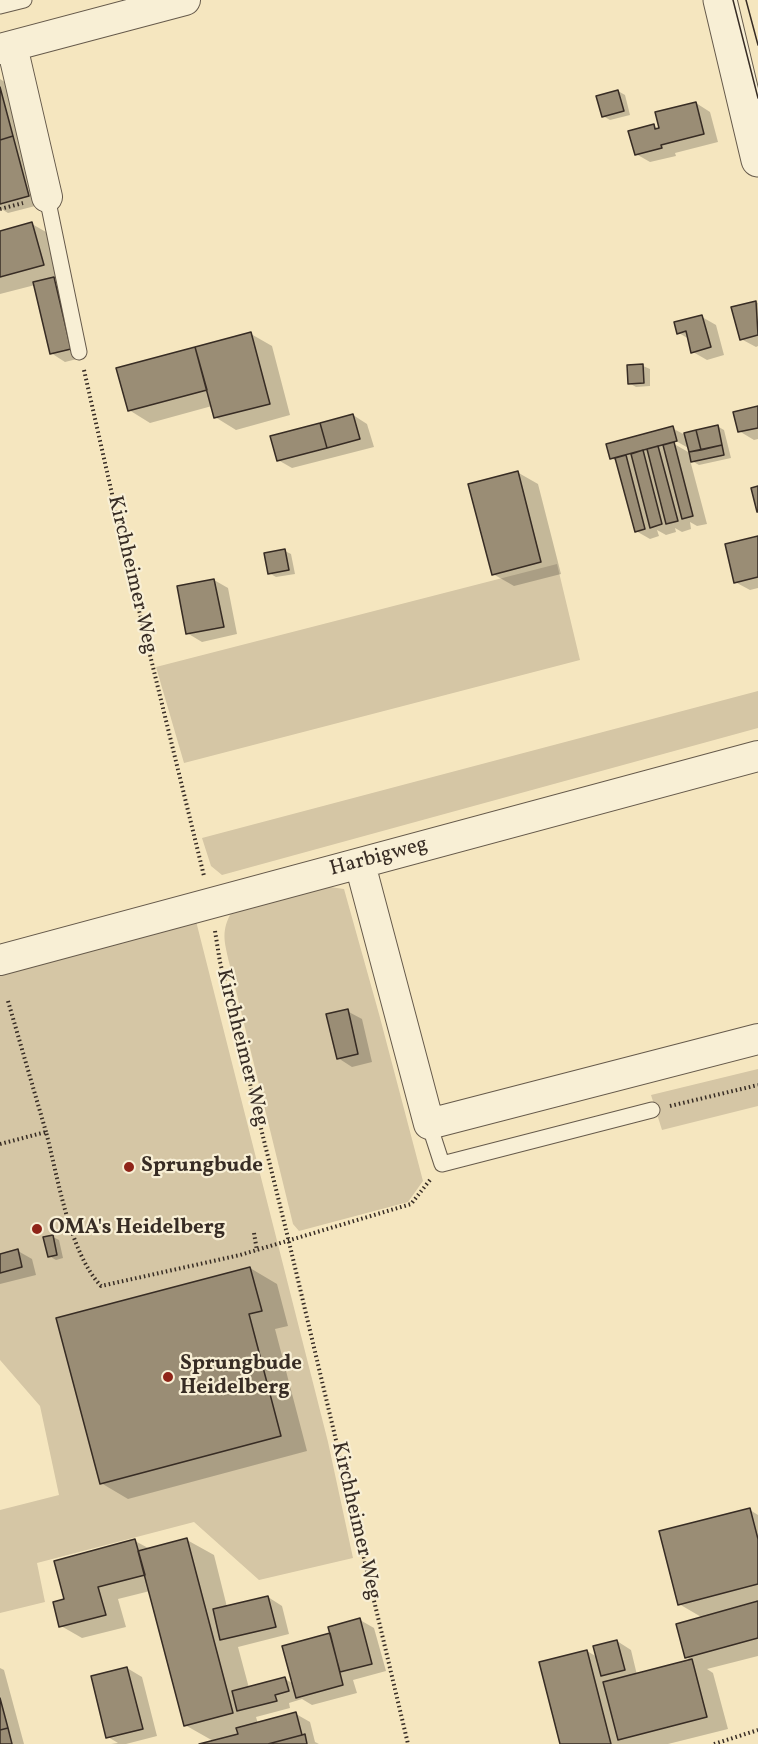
<!DOCTYPE html>
<html>
<head>
<meta charset="utf-8">
<style>
  body { margin:0 }
  canvas { display:block; background:#f5e6bf }
</style>
</head>
<body>
<canvas width="758" height="1744"></canvas>
<script>
const ctx = document.querySelector('canvas').getContext('2d');
ctx.lineJoin = 'round';
function fill(path, color) { ctx.fillStyle = color; ctx.fill(path, 'evenodd'); }
function strokePath(path, color, width, dash) { ctx.strokeStyle = color; ctx.lineWidth = width; ctx.lineCap = dash ? 'butt' : 'round'; ctx.setLineDash(dash || []); ctx.stroke(path); }
function label(font, color, halo, rows, align = 'center') {
  ctx.font = font + ' Vollkorn,serif'; ctx.lineWidth = 4.5; ctx.setLineDash([]); ctx.textBaseline = 'middle'; ctx.strokeStyle = halo; ctx.fillStyle = color; for (const [text, x, y, turn = 0] of rows) {
    ctx.save(); ctx.translate(x, y); ctx.rotate((+turn || 0) * Math.PI / 180); ctx.textAlign = isNaN(turn) ? turn : align; if (halo) ctx.strokeText(text, 0, 0); ctx.fillText(text, 0, 0); ctx.restore();
  }
}
fill(new Path2D(`
  M 557,564 L 580,660 L 184,763 L 156,667 Z
  M 758,691 L 758,728 L 222,875 L 211,866 L 202,838 Z
  M 323,886 L 344,889 L 379,1014 L 423,1181 L 408,1202 L 299,1231 L 293,1224 L 229,962 C 224,940 221,931 232,911 Z
  M 196,921 L 328,1442 L 353,1558 L 259,1580 L 194,1522 L 37,1563 L 45,1602 L 0,1613 L 0,1510 L 59,1495 L 40,1406 L 0,1360 L 0,974 Z
  M 758,1069 L 758,1106 L 662,1130 L 651,1095 Z`), '#d5c6a5');
fill(new Path2D(`
  M 0,79 L 11,86 L 43,204 L 8,213 L 0,208 Z
  M 618,91 L 625,95 L 630,115 L 610,120 L 603,116 Z
  M 696,103 L 710,112 L 718,142 L 675,153 L 676,156 L 650,162 L 636,154 L 654,126 L 661,130 Z
  M 32,224 L 53,236 L 64,277 L 55,279 L 68,287 L 85,357 L 65,362 L 51,353 L 35,285 L 0,294 L 0,233 Z
  M 756,302 L 758,303 L 758,346 L 756,347 L 741,339 Z
  M 702,317 L 716,325 L 724,355 L 707,360 L 693,352 L 689,339 L 679,333 Z
  M 251,334 L 272,346 L 290,415 L 236,430 L 215,417 L 212,406 L 150,423 L 129,410 Z
  M 643,366 L 650,369 L 650,386 L 636,387 L 629,383 Z
  M 758,407 L 758,439 L 754,440 L 739,431 Z
  M 353,415 L 367,424 L 374,447 L 292,468 L 278,460 Z
  M 717,426 L 724,430 L 731,458 L 699,465 L 690,460 L 707,524 L 697,526 L 690,522 L 691,529 L 682,532 L 675,528 L 676,532 L 666,535 L 657,530 L 659,536 L 650,539 L 636,531 L 618,462 L 611,458 L 672,428 L 687,436 ZM 669,437 L 690,449 L 690,453 L 667,440 Z
  M 517,472 L 538,484 L 561,574 L 514,586 L 493,574 Z
  M 758,538 L 758,588 L 750,590 L 735,582 Z
  M 285,551 L 291,554 L 295,574 L 276,577 L 269,573 Z
  M 214,580 L 228,588 L 237,634 L 202,642 L 187,633 Z
  M 347,1011 L 362,1019 L 372,1062 L 352,1067 L 338,1058 Z
  M 53,1237 L 59,1240 L 63,1258 L 56,1260 L 49,1256 Z
  M 18,1251 L 32,1259 L 36,1275 L 0,1284 L 0,1255 Z
  M 250,1268 L 277,1284 L 288,1326 L 275,1329 L 307,1451 L 128,1499 L 101,1483 Z
  M 750,1510 L 758,1515 L 758,1656 L 707,1669 L 713,1673 L 728,1729 L 668,1744 L 561,1744 L 587,1651 L 597,1657 L 617,1641 L 631,1650 L 637,1675 L 692,1661 L 686,1657 L 703,1618 L 679,1604 Z
  M 187,1540 L 214,1555 L 227,1607 L 268,1597 L 282,1606 L 289,1634 L 238,1647 L 249,1688 L 285,1679 L 294,1684 L 332,1634 L 360,1620 L 374,1628 L 386,1671 L 353,1680 L 357,1693 L 312,1705 L 302,1699 L 289,1703 L 290,1708 L 256,1717 L 258,1724 L 296,1714 L 310,1722 L 315,1742 L 319,1744 L 205,1744 L 215,1742 L 185,1725 L 150,1591 L 118,1599 L 126,1627 L 82,1638 L 61,1626 L 66,1600 L 135,1541 L 150,1549 Z
  M 0,1668 L 4,1670 L 24,1744 L 0,1744 Z
  M 127,1668 L 142,1677 L 157,1736 L 126,1744 L 111,1744 L 118,1743 L 108,1737 Z`), '#0003');
const building = new Path2D(`
  M 0,87 L 13,136 L 0,140 Z
  M 618,90 L 624,111 L 602,117 L 596,96 Z
  M 696,102 L 704,134 L 661,145 L 662,148 L 635,155 L 628,131 L 654,124 L 655,129 L 659,128 L 655,112 Z
  M 13,136 L 29,196 L 0,204 L 0,140 Z
  M 32,222 L 44,265 L 0,277 L 0,231 Z
  M 54,277 L 71,349 L 50,354 L 33,282 Z
  M 756,301 L 758,335 L 740,340 L 731,307 Z
  M 702,315 L 711,347 L 691,353 L 686,331 L 677,334 L 674,322 Z
  M 251,332 L 270,404 L 214,418 L 195,347 Z
  M 195,347 L 207,390 L 128,411 L 116,368 Z
  M 643,364 L 644,383 L 628,384 L 627,365 Z
  M 758,406 L 758,428 L 738,432 L 733,412 Z
  M 353,414 L 360,439 L 327,448 L 320,423 Z
  M 320,423 L 327,448 L 277,461 L 270,436 Z
  M 718,425 L 722,445 L 701,450 L 696,430 Z
  M 673,426 L 677,441 L 610,459 L 606,444 Z
  M 696,430 L 701,450 L 689,452 L 684,433 Z
  M 674,442 L 693,516 L 682,519 L 663,445 Z
  M 722,445 L 724,455 L 691,462 L 689,452 Z
  M 658,446 L 678,521 L 666,524 L 647,449 Z
  M 643,450 L 662,524 L 650,528 L 631,454 Z
  M 626,455 L 645,529 L 635,532 L 615,458 Z
  M 518,471 L 541,562 L 492,575 L 468,484 Z
  M 758,486 L 758,512 L 757,512 L 751,488 Z
  M 758,536 L 758,577 L 734,583 L 725,544 Z
  M 285,549 L 289,570 L 268,574 L 264,553 Z
  M 214,579 L 224,627 L 186,634 L 177,586 Z
  M 348,1009 L 358,1054 L 337,1059 L 326,1014 Z
  M 53,1235 L 57,1255 L 48,1257 L 43,1237 Z
  M 18,1249 L 22,1267 L 0,1273 L 0,1254 Z
  M 250,1267 L 262,1311 L 249,1314 L 281,1436 L 100,1484 L 56,1318 Z
  M 750,1508 L 758,1539 L 758,1584 L 678,1605 L 659,1531 Z
  M 187,1538 L 233,1713 L 184,1726 L 138,1551 Z
  M 135,1539 L 145,1575 L 98,1587 L 106,1615 L 59,1627 L 53,1602 L 64,1599 L 54,1561 Z
  M 268,1596 L 276,1627 L 220,1640 L 213,1609 Z
  M 758,1601 L 758,1638 L 685,1658 L 676,1624 Z
  M 360,1618 L 372,1664 L 340,1672 L 328,1627 Z
  M 330,1633 L 343,1685 L 296,1698 L 282,1646 Z
  M 617,1640 L 625,1670 L 601,1676 L 593,1646 Z
  M 587,1650 L 611,1744 L 560,1744 L 539,1662 Z
  M 692,1659 L 707,1717 L 618,1740 L 603,1682 Z
  M 127,1667 L 143,1729 L 106,1738 L 91,1676 Z
  M 285,1677 L 289,1691 L 275,1695 L 277,1701 L 237,1711 L 232,1691 Z
  M 0,1698 L 8,1728 L 0,1730 Z
  M 296,1712 L 302,1735 L 268,1744 L 199,1744 L 238,1734 L 236,1728 Z
  M 8,1728 L 12,1744 L 0,1744 L 0,1730 Z
  M 305,1734 L 307,1744 L 268,1744 L 302,1735 Z`);
fill(building, '#9a8d75');
strokePath(building, '#372c24', 1.5);
const service = new Path2D(`
  M 0,6 L 24,0
  M 47,197 L 79,352
  M 429,1124 L 442,1164 L 652,1110`);
const minor = new Path2D(`
  M 12,46 L 47,197
  M 0,49 L 185,0
  M 360,864 L 429,1124 L 758,1039
  M 0,960 L 758,756`);
const tertiary = new Path2D(`
  M 720,0 L 758,160`);
strokePath(service, '#665a4b', 17);
strokePath(minor, '#665a4b', 32);
strokePath(tertiary, '#665a4b', 35);
strokePath(new Path2D(`
  M 0,209 L 23,203
  M 84,370 L 129,569 L 204,876
  M 215,931 L 220,962 L 289,1242 L 408,1744
  M 8,1001 L 46,1132
  M 670,1106 L 758,1085
  M 0,1144 L 46,1132 C 58,1177 69,1252 101,1286 L 240,1255 L 411,1204 L 430,1180
  M 254,1233 L 257,1251
  M 714,1744 L 758,1730`), '#372c24', 4, [1.5, 3]);
strokePath(service, '#f8efd5', 15);
strokePath(minor, '#f8efd5', 30);
strokePath(tertiary, '#f8efd5', 33);
strokePath(new Path2D(`
  M 733,0 L 758,98
  M 746,0 L 758,45`), '#372c24', 1.5);
for (const [x, y, r, color] of [
  [129,1167,6,"#8f2418"],
  [37,1229,6,"#8f2418"],
  [168,1377,6,"#8f2418"]
]) { const dot = new Path2D(); dot.arc(x, y, r, 0, 2 * Math.PI); ctx.fillStyle = color; ctx.fill(dot); strokePath(dot, '#f8efd5', 2); }
label('21px', '#372c24', '#f8efd5', [
  ["Kirchheimer Weg",131,575,77],
  ["Harbigweg",379,858,-15],
  ["Kirchheimer Weg",241,1048,76],
  ["Kirchheimer Weg",355,1521,77]
]);
label('bold 21px', '#372c24', '#f8efd5', [
  ["Sprungbude",141,1167],
  ["OMA's Heidelberg",49,1229],
  ["Sprungbude",180,1365],
  ["Heidelberg",180,1389]
], 'left');
</script>
</body>
</html>
